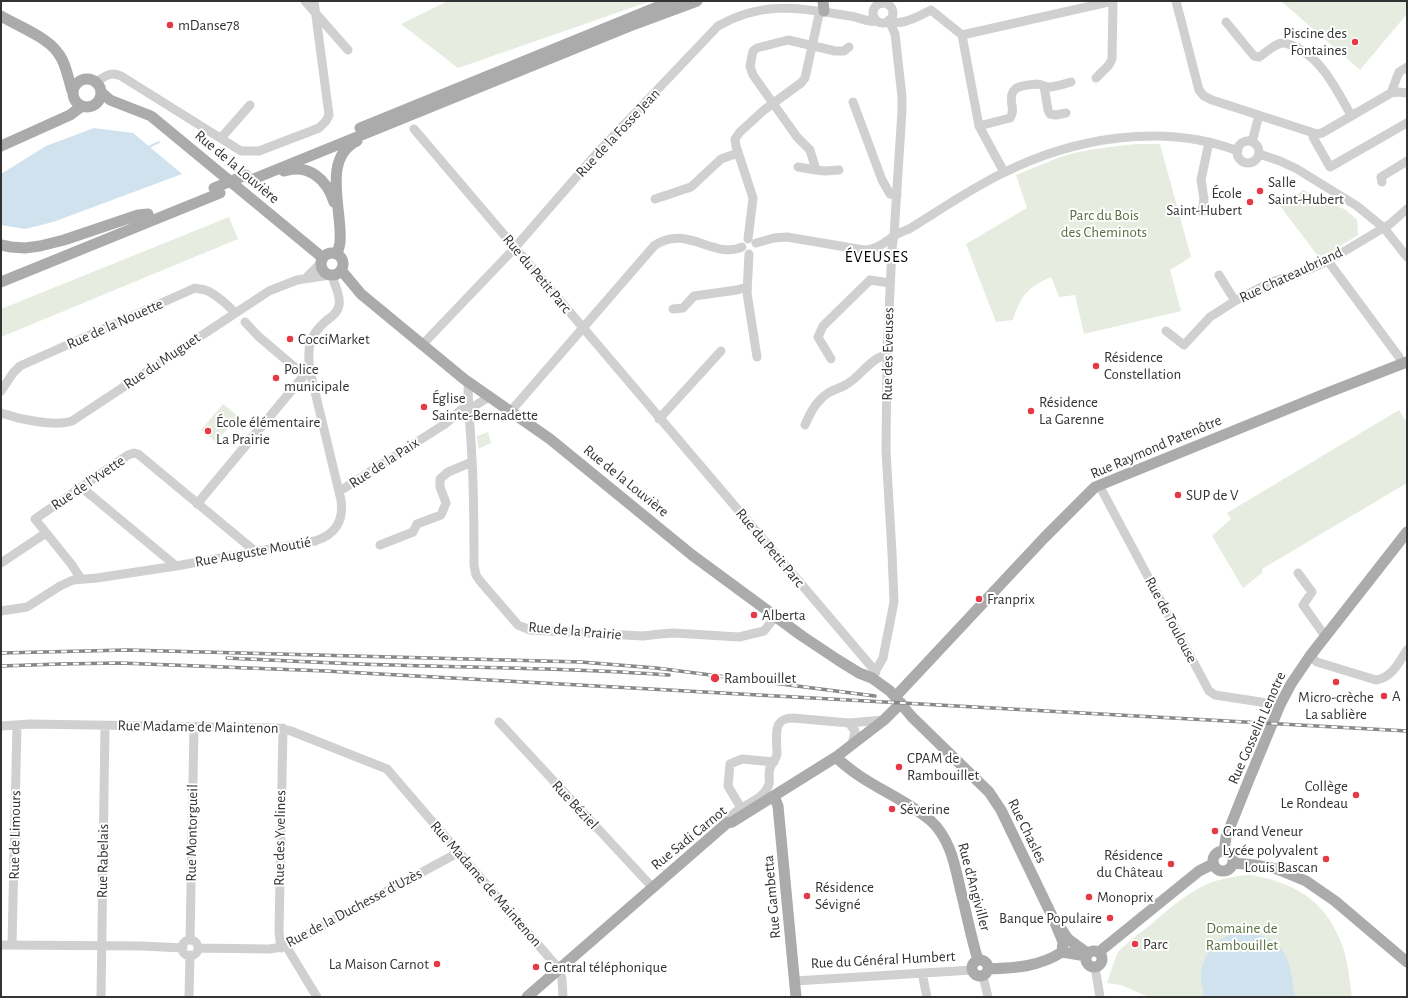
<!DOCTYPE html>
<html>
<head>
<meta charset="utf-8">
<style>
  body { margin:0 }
  #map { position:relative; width:1408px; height:998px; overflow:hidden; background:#fff; font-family:"Alegreya Sans",sans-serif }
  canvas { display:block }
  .frame { position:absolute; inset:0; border:2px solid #333; pointer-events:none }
</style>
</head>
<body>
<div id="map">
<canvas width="1408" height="998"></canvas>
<div class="frame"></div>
</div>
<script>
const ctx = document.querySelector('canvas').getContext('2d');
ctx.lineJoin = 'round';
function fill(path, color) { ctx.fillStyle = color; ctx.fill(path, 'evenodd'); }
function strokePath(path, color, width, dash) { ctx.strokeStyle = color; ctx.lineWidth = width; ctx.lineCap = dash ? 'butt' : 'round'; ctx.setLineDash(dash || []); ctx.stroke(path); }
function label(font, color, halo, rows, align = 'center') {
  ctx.font = font + ' "Alegreya Sans",sans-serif'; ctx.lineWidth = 4; ctx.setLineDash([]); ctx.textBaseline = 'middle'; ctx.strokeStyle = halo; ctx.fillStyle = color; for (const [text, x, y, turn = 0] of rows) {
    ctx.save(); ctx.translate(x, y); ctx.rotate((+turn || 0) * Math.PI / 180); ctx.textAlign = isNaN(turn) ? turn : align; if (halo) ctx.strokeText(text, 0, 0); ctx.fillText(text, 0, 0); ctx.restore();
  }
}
fill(new Path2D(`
  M 448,1 L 651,1 L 458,68 L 401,24 Z
  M 1281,1 L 1407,1 L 1407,14 L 1360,70 Z
  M 1137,144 L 1160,144 L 1191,257 L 1170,270 L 1181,311 L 1084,334 L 1075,295 L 1059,297 L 1051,277 C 1027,288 1021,295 1013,320 L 996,322 L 966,244 L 1027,208 L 1016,175 C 1036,167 1057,157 1079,152 C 1098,148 1118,146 1137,144 Z
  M 1303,190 L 1346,210 L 1357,220 L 1358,235 L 1326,255 L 1318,256 L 1277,202 L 1296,195 Z
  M 229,217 L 238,239 L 1,337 L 1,309 Z
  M 223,404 L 238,416 L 216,442 L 201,430 Z
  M 1399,410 L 1407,423 L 1407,483 L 1262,569 L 1263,572 L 1243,588 L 1212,536 L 1231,519 L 1227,513 Z
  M 488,432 L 491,443 L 478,449 L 477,436 Z
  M 1251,875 C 1293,883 1323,898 1340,940 C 1348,957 1349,979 1352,997 L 1149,997 L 1121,985 L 1107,983 C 1110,976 1115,956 1119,951 C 1127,942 1139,934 1149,926 C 1183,897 1204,877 1251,875 Z`), '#e6ecdf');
fill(new Path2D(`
  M 94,128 L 133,133 L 182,174 L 53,222 L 25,229 L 1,225 L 1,174 L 46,146 Z
  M 1251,932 C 1289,942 1290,962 1295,997 L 1204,997 C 1203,991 1201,984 1201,978 C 1201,957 1215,939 1235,933 C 1240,932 1246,932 1251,932 Z`), '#cfe2ee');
strokePath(new Path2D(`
  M 147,148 L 159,142`), '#cfe2ee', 2);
strokePath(new Path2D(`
  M 305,1 L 348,50
  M 1176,1 L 1199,90 L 1204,96 L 1212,100 L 1317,134 L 1322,133 L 1391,93 L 1398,92 L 1407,93
  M873 13a10 10 0 1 1 20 0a10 10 0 1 1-20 0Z
  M 931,10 L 962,35 L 1113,1
  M 889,20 C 900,28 920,15 931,10
  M 1226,22 L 1254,56 L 1259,57 C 1266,53 1275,43 1283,43 C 1288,43 1293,46 1298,48 C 1324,62 1337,91 1351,115
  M 962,35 L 979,126 L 1004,172
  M 1096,78 L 1109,65 L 1112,59 L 1113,1
  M 96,82 C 106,76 110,71 121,76 L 241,151 L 259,151 L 319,128 L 326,121 L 329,115 L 314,1
  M 1044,86 L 1048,110 L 1050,114 L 1056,115 L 1066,113
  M 1391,93 L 1399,72 L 1407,67
  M 853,102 L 882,180 L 890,194 L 897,195
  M 979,126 L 1010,118 C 1016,110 1009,102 1012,94 C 1014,85 1029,85 1037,84 C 1041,84 1045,87 1049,87 C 1056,87 1064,84 1071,82
  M 414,129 L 876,672
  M 1313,133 L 1313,137 L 1330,167 L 1407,123
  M 221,138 L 250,105
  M1237 152a11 11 0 1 1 22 0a11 11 0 1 1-22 0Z
  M 1252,142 L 1259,115
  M 1259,154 L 1280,161 L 1297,169 L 1357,206 L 1384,228 L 1407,257
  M 798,167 L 816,170 L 810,150 L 797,137 L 753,75 L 750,66 L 753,51 L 757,48 L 788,40 L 835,51 L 844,51 L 849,47
  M 816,170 L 825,171 L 839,170
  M 1382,182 L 1381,177 L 1407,161
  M 655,199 L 691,187 L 721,159 L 738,153
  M 1202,212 L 1204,199 L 1201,180 L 1209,142
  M 748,239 L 753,198 L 736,146 L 735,139 L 740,132 L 764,110 L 801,83 L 805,78 L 820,10
  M 756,243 L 774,238 L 787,237 L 864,250 C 876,250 884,243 894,236 C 898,233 904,231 909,229 C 940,210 970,189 1003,173 C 1073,138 1163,122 1238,151
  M 749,254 L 747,293 L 757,357
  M 1328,261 L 1399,357 L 1402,364
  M 1219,275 L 1235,301
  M 306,278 L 322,262
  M 673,309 L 683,308 L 694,296 L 737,290 L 747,287
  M 245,322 L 258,336 L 298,370 L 306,373
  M 1166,331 L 1184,345 L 1210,317 L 1235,301 L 1269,283 L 1307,270 L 1328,261 L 1390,224 L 1407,209
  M 423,344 L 511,252 L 599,151 L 718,26 C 764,0 798,8 850,16 C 859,17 868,23 877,21
  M 831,359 L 818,337 L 823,326 L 868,282 L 870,280 L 890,283
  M 468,383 C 468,409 471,434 472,460 C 474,495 474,530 474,565 L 476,575 L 480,581 L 518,625 L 530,630 L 643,636 L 660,634 L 674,633 L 739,637 L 764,631 L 775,617
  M 1,391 L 13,373 L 20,366 L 195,288 C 198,289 202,289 205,290 C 214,293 230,306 234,313
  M 510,412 L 654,246 C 686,223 714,260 742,247
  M 1,413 C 19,419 54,427 72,421 L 269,291 L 297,280 L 330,275
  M 470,417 L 476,405 L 489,397
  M 659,419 L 721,351
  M 805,425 C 809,416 812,408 819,401 C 830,388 840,390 850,382 C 862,374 872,357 887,355
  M 1099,485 L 1209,691 L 1215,695 L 1280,705
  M 81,487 L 176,566
  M 339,490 L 343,489 L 445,424 L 461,410 L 468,407
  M 197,504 L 306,373 L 310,371
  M 380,545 L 413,532 L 417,524 L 441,515 L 446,503 L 440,487 L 440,479 L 448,472 L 472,462
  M 1,563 L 46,533
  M 1298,573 L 1312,592 L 1303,605 L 1325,636
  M 81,579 L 72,565 L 35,519 L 128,455 L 134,453 L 138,454 L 256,552
  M 1,611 L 27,607 L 60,586 L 73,580 L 97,578 L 176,566 L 315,541 C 335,535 344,521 341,500 L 310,371 C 307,349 308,336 326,321 C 331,317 338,313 339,305 C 341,295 334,285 332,275
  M 1310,656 L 1317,662 L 1376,680 C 1392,678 1399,662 1407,650
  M 872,677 L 883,658 L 894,602 L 892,553 L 886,451 L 887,355 L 892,248 L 894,235 L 902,110 L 902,97 L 895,34 L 891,25 L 888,21
  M 499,722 L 652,887
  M 849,723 L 855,731 L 852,745
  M 1,726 L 30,724 L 279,728 L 291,731 L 387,769 L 559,969 L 562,979 L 563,997
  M 744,813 L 728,786 L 730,764 L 742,759 L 774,762
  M 727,823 C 731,807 764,803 769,784 C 770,779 768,773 770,768 C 772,763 776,759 777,754 C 777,746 775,734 778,726 C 780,720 787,718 793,718 L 849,723 L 884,720
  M 190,940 L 194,727
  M182 948a8 8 0 1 1 16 0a8 8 0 1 1-16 0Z
  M 1,945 L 142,946 L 183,948
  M 12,945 L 17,725
  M 286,946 L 317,997
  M 198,948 L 269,949 L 283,947 L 452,856 L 457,851
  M 281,948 L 279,932 L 283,728
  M 1095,967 L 1100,997
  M 922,973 L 927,997
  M 983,976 L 988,997
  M 795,981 L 972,970
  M 101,997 L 105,726
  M 189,997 L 190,955`), '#d0d0d0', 9);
strokePath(new Path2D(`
  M 823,1 L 824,11
  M 1,16 C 18,26 47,37 58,53 C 66,63 68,78 72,91
  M73 93a14 14 0 1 1 28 0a14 14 0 1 1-28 0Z
  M 101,92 L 110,100 L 151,116 L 323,258
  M 360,128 L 672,1
  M 1,146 L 70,115 L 82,106
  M 284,171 C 309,163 327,180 334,202
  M 251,180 L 635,24 L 697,1
  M 1,245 L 11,247 L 25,248 L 40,246 L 64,240 L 138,215 L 148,214
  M321 264a11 11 0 1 1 22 0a11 11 0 1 1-22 0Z
  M 337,254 C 338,250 340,246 340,242 C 343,212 321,158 357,141
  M 341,270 L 361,294 L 464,379 L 550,439 L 692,555 L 802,636 L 838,660 L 859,673 L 872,678 L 890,691 L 912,717 L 989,792 L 1001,810 L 1053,918 L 1063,942 L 1062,952
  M 1,282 L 220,193
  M 896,696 L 1044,538 L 1095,487 L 1327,393 L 1407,362
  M 836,757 C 863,784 901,796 930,820 C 951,839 955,866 961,892 C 967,915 971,938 978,960
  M 774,796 L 778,806 L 796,997
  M1213 861a10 10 0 1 1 20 0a10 10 0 1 1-20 0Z
  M 1224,851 L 1226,837 L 1248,782 L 1280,705 L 1291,684 L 1310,656 L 1407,532
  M 1233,863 L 1255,865 L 1277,869 L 1306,881 L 1335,901 L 1407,962
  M 1062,930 L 1068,939 L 1087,953
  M1086 959a8 8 0 1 1 16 0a8 8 0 1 1-16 0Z
  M 1062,952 L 1086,956
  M 1099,952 L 1199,871 L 1213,864
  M972 968a8 8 0 1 1 16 0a8 8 0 1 1-16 0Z
  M 988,969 C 1015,968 1039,967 1062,952
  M 527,997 L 727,823 L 732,822 L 836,757 L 884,720 L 901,703`), '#ababab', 11);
const rail = new Path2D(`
  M 1,653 L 127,650 L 581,662 L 656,668 L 875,696
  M 227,658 C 294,661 362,665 430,666 C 509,668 589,669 669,675
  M 1,666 L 60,664 L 120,663 L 326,671 L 1407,731`);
strokePath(rail, '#888', 3.5);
strokePath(rail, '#fff', 2, [6]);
strokePath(new Path2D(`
  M 214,188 L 246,175`), '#ababab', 11);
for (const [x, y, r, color] of [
  [170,25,4,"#e63946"],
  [1355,42,4,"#e63946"],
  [1260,191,4,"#e63946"],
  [1250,202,4,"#e63946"],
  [290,339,4,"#e63946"],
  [1096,366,4,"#e63946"],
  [276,378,4,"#e63946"],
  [424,407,4,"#e63946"],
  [1031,411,4,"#e63946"],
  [208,431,4,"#e63946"],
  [1178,495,4,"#e63946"],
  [979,599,4,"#e63946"],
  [754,615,4,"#e63946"],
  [715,678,5,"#e63946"],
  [1336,682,4,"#e63946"],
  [1384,696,4,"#e63946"],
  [899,767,4,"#e63946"],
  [1356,795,4,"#e63946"],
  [892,809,4,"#e63946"],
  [1215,831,4,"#e63946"],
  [1326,859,4,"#e63946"],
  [1171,864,4,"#e63946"],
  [807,896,4,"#e63946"],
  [1089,897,4,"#e63946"],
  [1110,918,4,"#e63946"],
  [1135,944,4,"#e63946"],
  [437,964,4,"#e63946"],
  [536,967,4,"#e63946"]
]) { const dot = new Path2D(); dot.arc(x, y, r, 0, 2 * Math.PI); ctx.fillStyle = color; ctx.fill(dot); strokePath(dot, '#fff', 1.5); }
label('15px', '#333', '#fff', [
  ["mDanse78",178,25],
  ["Piscine des",1347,33,"right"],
  ["Fontaines",1347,50,"right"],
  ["Salle",1268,182],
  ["Saint-Hubert",1268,199],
  ["École",1242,193,"right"],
  ["Saint-Hubert",1242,210,"right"],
  ["CocciMarket",298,339],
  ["Résidence",1104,357],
  ["Constellation",1104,374],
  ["Police",284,369],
  ["municipale",284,386],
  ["Église",432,398],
  ["Sainte-Bernadette",432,415],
  ["Résidence",1039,402],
  ["La Garenne",1039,419],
  ["École élémentaire",216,422],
  ["La Prairie",216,439],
  ["SUP de V",1186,495],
  ["Franprix",987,599],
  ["Alberta",762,615],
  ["Rambouillet",724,678],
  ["A",1392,696],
  ["Micro-crèche",1336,697,"center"],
  ["La sablière",1336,714,"center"],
  ["CPAM de",907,758],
  ["Rambouillet",907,775],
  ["Collège",1348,786,"right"],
  ["Le Rondeau",1348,803,"right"],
  ["Séverine",900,809],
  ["Grand Veneur",1223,831],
  ["Lycée polyvalent",1318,850,"right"],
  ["Louis Bascan",1318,867,"right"],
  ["Résidence",1163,855,"right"],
  ["du Château",1163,872,"right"],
  ["Résidence",815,887],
  ["Sévigné",815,904],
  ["Monoprix",1097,897],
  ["Banque Populaire",1102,918,"right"],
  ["Parc",1143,944],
  ["La Maison Carnot",429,964,"right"],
  ["Central téléphonique",544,967]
], 'left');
label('15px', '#333', '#fff', [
  ["Rue de la Fosse Jean",618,133,-47],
  ["Rue de la Louvière",237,167,40],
  ["Rue du Petit Parc",537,274,50],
  ["Rue Chateaubriand",1291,275,-25],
  ["Rue de la Nouette",115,324,-24],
  ["Rue des Eveuses",888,354,-89],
  ["Rue du Muguet",162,361,-34],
  ["Rue Raymond Patenôtre",1156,447,-23],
  ["Rue de la Paix",384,463,-33],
  ["Rue de la Louvière",626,481,39],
  ["Rue de l'Yvette",88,483,-34],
  ["Rue du Petit Parc",770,548,50],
  ["Rue Auguste Moutié",253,552,-10],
  ["Rue de Toulouse",1171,620,62],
  ["Rue de la Prairie",575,631,5],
  ["Rue Madame de Maintenon",198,727,1],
  ["Rue Gosselin Lenotre",1257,728,-66],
  ["Rue Béziel",575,805,47],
  ["Rue Chasles",1027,831,64],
  ["Rue Montorgueil",192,833,-89],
  ["Rue de Limours",15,835,-89],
  ["Rue des Yvelines",280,838,-89],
  ["Rue Sadi Carnot",689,838,-39],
  ["Rue Rabelais",103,861,-89],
  ["Rue Madame de Maintenon",486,884,49],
  ["Rue d'Angiviller",974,887,75],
  ["Rue Gambetta",772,897,-95],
  ["Rue de la Duchesse d'Uzès",354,908,-28],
  ["Rue du Général Humbert",883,960,-3]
]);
label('15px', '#56703f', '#fff', [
  ["Parc du Bois",1104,215],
  ["des Cheminots",1104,232],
  ["Domaine de",1242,928],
  ["Rambouillet",1242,945]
]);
ctx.letterSpacing = '1px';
label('16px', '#000', '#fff', [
  ["ÉVEUSES",877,257]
]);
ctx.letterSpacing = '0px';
</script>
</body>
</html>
